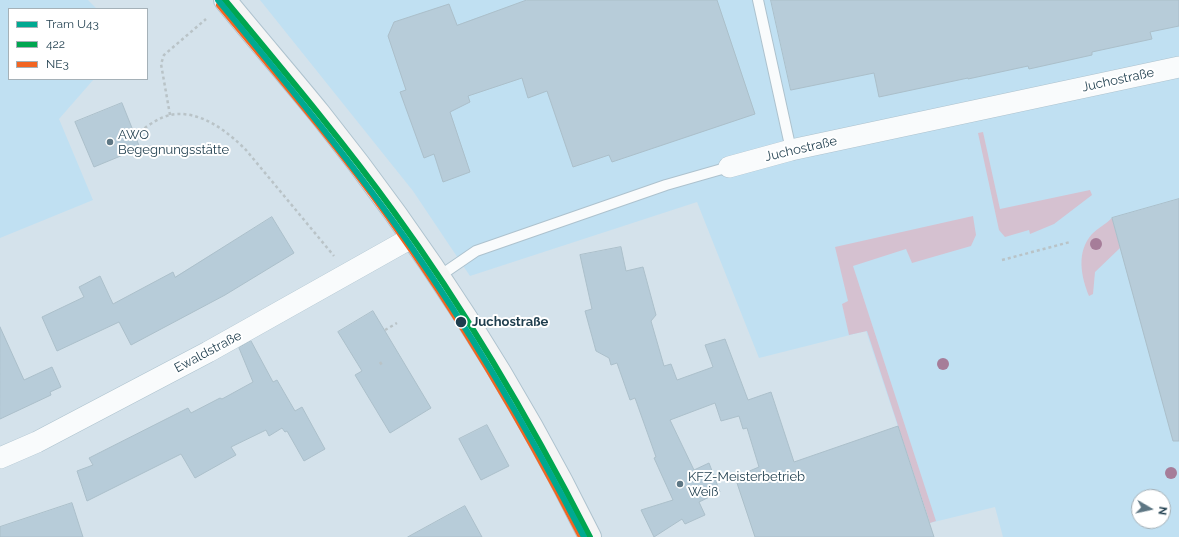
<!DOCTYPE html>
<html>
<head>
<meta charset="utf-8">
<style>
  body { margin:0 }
  #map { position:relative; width:1179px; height:537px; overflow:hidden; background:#d4e2eb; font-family:Raleway,sans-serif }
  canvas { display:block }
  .legend { position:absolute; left:8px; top:8px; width:140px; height:72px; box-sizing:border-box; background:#fff; border:1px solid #a5b1b8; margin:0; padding:5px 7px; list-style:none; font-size:12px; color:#1e3d4d }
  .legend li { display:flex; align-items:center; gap:8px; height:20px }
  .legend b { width:20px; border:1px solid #a5b1b8 }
  .north { position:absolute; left:1131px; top:489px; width:40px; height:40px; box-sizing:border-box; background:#fff; border:1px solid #a5b1b8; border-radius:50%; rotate:99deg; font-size:11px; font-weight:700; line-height:16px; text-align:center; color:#1e3d4d }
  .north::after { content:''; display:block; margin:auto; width:14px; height:18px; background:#5e7784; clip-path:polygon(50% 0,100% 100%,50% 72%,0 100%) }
</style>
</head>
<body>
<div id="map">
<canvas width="1179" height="537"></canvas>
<ul class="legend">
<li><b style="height:5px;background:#00a991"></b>Tram U43</li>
<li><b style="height:5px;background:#00a651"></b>422</li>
<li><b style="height:5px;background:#f26522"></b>NE3</li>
</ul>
<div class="north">N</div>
</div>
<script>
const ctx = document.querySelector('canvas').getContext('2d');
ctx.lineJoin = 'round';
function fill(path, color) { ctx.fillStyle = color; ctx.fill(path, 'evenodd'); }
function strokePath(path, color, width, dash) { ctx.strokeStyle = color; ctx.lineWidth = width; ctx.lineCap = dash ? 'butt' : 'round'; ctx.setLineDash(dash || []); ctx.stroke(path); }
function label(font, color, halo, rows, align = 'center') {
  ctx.font = font + ' Raleway,sans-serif'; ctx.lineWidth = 4; ctx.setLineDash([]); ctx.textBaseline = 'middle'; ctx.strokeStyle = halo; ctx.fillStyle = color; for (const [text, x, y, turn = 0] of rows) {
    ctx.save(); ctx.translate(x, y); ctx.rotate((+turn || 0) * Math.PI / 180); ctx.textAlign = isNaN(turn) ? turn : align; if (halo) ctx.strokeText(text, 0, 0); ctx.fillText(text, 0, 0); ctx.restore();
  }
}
fill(new Path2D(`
  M 0,0 L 88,0 L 97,9 L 9,9 L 9,79 L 94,79 L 59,119 L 93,200 L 0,238 Z
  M 260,0 L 1179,0 L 1179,537 L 1003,537 L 995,507 L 930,523 L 866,331 L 759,358 L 697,202 L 470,276 L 413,191 ZM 1139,497 L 1163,497 L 1163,521 L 1139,521 Z`), '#c0e0f2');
fill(new Path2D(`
  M 983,132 L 1000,209 L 1090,190 L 1092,195 L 1054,224 L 1030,234 L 1029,230 L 1005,237 L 999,230 L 978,133 Z
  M 973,216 L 976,235 L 971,246 L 912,263 L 906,249 L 853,266 L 936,521 L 930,523 L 867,331 L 849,335 L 842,304 L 848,301 L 835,247 Z
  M 1112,218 L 1120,248 L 1095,272 L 1093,294 L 1089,296 C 1081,276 1076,252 1092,234 C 1098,228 1106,224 1112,218 Z`), '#d5c1d0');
const building = new Path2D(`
  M 527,0 L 717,0 L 755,114 L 612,162 L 609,155 L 573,167 L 547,91 L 528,98 L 522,78 L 468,96 L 470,102 L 450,112 L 470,172 L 443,182 L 434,154 L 424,158 L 400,92 L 406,90 L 388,36 L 394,22 L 449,4 L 457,25 Z
  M 771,0 L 1179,0 L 1179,26 L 1150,32 L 1152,39 L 1092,52 L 1092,55 L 1029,69 L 1028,66 L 968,79 L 968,78 L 879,97 L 874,73 L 791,90 Z
  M 122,103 L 140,148 L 94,167 L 75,122 Z
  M 1179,199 L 1179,441 L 1173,441 L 1112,218 Z
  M 272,217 L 294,253 L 225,295 L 131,345 L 119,322 L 57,351 L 42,317 L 84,297 L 79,287 L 100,276 L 113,304 L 173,272 L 175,277 Z
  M 621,247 L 626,271 L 643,267 L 656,315 L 651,321 L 664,366 L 671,364 L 677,380 L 713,367 L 705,345 L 725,339 L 748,400 L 771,392 L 794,462 L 898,426 L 934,537 L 755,537 L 735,477 L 759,467 L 747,428 L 743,429 L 739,416 L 721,421 L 715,403 L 670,420 L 694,470 L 709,463 L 720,492 L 699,502 L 705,515 L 685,524 L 682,519 L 654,537 L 641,510 L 673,500 L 654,458 L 656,457 L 635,398 L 630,400 L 617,363 L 611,365 L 609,358 L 596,351 L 585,311 L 592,309 L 580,255 Z
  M 373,311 L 431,408 L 390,433 L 355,375 L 362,371 L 338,332 Z
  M 0,327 L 24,380 L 52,367 L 61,387 L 50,392 L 51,395 L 0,419 Z
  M 251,341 L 273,382 L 277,380 L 295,411 L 302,407 L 325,449 L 304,461 L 287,431 L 285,432 L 282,428 L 269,436 L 266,430 L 231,447 L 236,455 L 195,478 L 181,454 L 87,501 L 77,471 L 93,465 L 89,458 L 188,408 L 191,413 L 220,398 L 222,399 L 253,382 L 239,348 Z
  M 487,425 L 509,466 L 481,480 L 459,439 Z
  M 72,503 L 83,537 L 0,537 L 0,527 Z
  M 465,506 L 482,537 L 408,537 Z`);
fill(building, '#b7ccd9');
strokePath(building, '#abbfca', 1);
const lane = new Path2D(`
  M 758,0 L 791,150
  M 438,277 L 476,251 L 666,185 L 729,167`);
const street = new Path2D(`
  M 729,167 L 791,150 L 1179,67
  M 0,458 L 37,442 L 208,352 L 411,238`);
const secondary = new Path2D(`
  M 225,0 C 256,38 288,75 319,113 C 424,244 516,387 590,537`);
strokePath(lane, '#adc2ce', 12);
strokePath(street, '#adc2ce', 22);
strokePath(secondary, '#adc2ce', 24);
strokePath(new Path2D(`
  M 170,115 L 161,64 L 164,55 L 206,19
  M 135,135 C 145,128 157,118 170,115 C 199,109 227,131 246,150 L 334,256
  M 1002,260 L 1070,242
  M 385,330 L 397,323
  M 380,362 L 383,367`), '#b9c3c7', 2.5, [3, 3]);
strokePath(lane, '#f9fbfc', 10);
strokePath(street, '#f9fbfc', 21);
strokePath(secondary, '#f5f5f5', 22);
strokePath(new Path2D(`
  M 225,0 C 283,70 341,139 394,212 C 469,315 532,424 590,537`), '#00a651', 6);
strokePath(new Path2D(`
  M 219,5 C 277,75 336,144 389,218 C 461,319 524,426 581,537`), '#f26522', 6);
strokePath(new Path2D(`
  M 218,0 C 283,79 349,158 408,242 C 474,336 531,435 584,537`), '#00a991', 6);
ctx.fillStyle = '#a67d99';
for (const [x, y] of [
  [1096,244],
  [943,364],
  [1171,473]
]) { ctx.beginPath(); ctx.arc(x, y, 6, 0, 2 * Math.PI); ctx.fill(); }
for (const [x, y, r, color] of [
  [110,142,4,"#5e7784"],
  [461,322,6,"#1e3d4d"],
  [680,484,4,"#5e7784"]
]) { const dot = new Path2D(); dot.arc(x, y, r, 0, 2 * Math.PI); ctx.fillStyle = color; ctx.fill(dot); strokePath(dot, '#fff', 1.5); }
label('13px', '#1e3d4d', '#fff', [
  ["Juchostraße",1118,80,-12],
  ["Juchostraße",801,149,-13],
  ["Ewaldstraße",208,352,-28]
]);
label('13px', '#1e3d4d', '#fff', [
  ["AWO",118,135],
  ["Begegnungsstätte",118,150],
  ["KFZ-Meisterbetrieb",688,477],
  ["Weiß",688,492]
], 'left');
label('bold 13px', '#1e3d4d', '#fff', [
  ["Juchostraße",472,322]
], 'left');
</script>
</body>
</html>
